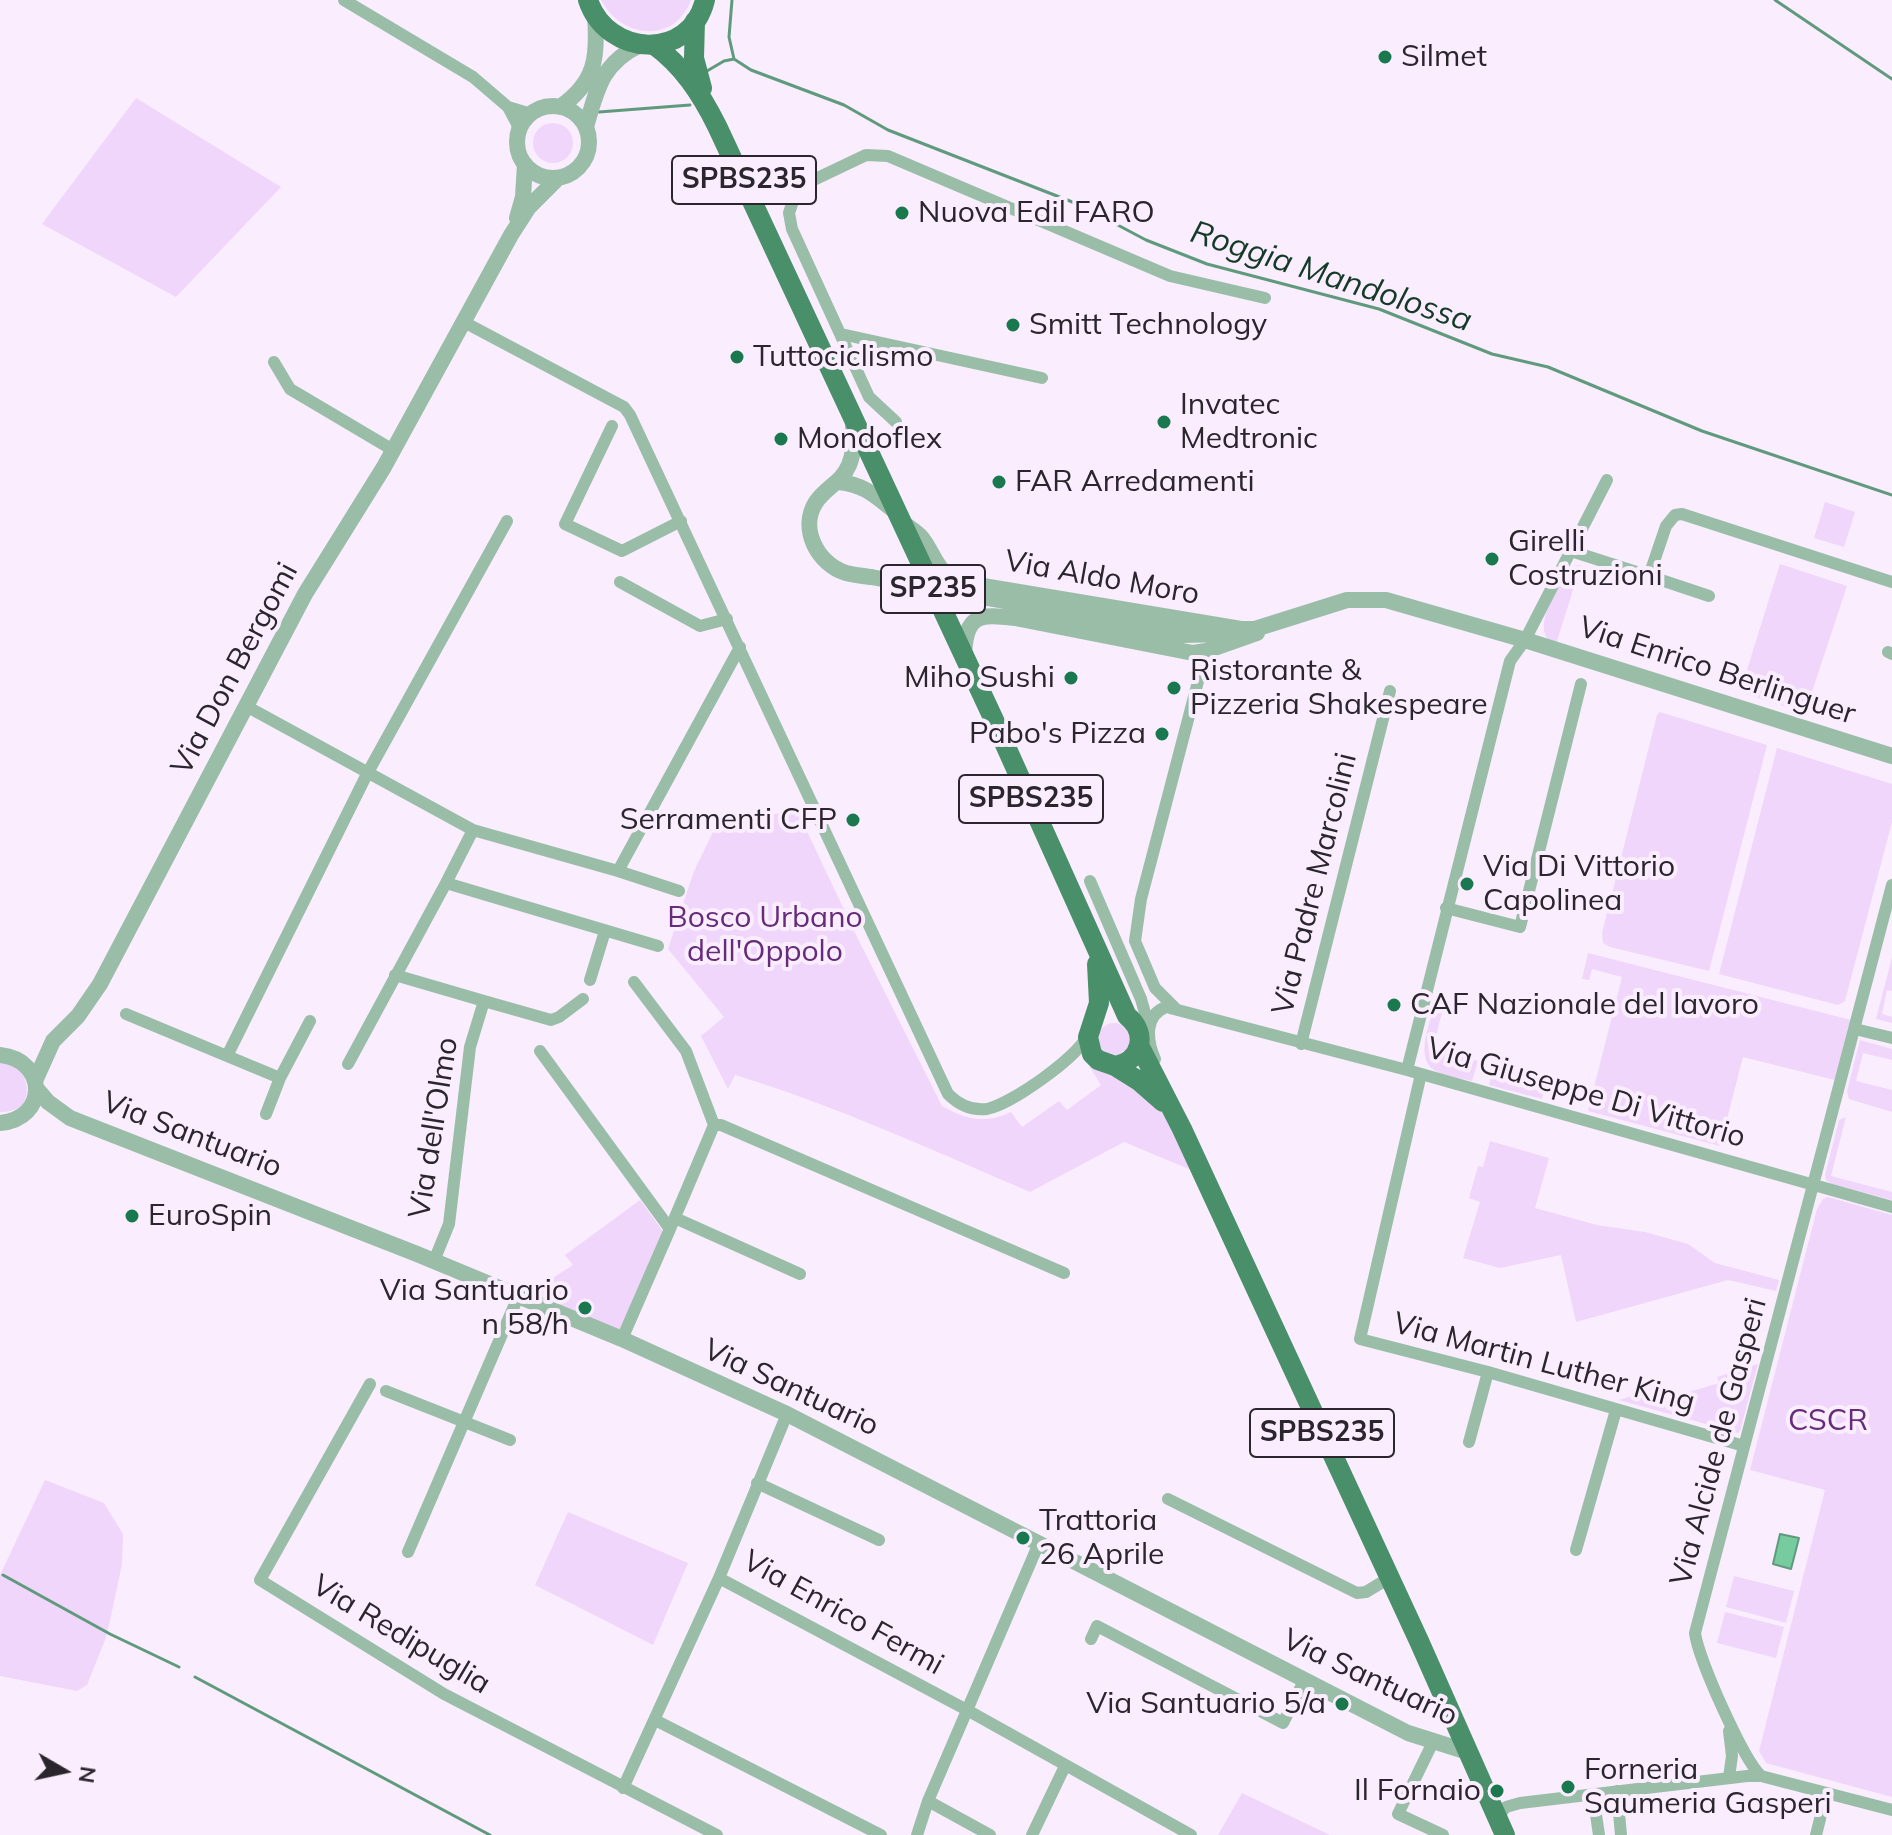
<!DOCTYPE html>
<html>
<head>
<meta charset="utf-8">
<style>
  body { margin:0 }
  #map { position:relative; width:1892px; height:1835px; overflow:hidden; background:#f9edfe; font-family:Mulish,sans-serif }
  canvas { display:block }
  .north { position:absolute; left:24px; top:1731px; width:80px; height:80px; -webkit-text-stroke:6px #f9edfe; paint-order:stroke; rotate:99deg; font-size:22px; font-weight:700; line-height:32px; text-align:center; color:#2b252d }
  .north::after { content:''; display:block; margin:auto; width:28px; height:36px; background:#2b252d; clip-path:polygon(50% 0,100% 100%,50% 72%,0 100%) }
</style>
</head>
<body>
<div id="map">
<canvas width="1892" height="1835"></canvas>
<div class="north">N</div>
</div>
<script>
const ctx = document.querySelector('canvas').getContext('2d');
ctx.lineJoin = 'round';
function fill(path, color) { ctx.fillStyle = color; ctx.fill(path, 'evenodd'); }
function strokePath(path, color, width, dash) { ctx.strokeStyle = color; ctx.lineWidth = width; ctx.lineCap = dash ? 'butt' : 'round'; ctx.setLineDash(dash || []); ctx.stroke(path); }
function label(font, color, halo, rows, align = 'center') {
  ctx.font = font + ' Mulish,sans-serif'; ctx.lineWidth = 8; ctx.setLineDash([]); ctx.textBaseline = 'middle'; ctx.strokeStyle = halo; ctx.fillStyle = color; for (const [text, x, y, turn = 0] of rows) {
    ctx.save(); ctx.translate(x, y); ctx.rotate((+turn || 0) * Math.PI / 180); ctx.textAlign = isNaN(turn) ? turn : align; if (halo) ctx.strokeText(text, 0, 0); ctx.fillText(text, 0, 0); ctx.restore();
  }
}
fill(new Path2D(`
  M 601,0 L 691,0 C 674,45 621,38 601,0 Z
  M 136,98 L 281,187 L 176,297 L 42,224 Z
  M533 143a20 20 0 1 1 40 0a20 20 0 1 1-40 0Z
  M 1825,502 L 1855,512 L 1844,547 L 1814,538 Z
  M 1780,564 L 1847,586 L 1805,713 L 1740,692 Z
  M 1581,565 L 1556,644 C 1526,634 1560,581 1574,566 Z
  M 1660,712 L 1767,745 L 1709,971 L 1610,947 L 1603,943 L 1602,933 L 1657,715 Z
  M 1777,748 L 1892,784 L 1892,822 L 1845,1001 L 1838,1005 L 1719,974 Z
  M 796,808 L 857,937 L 942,1106 C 967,1120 985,1124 1011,1112 L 1022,1127 L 1059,1101 L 1067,1110 L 1101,1085 L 1089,1066 L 1120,1076 L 1165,1114 L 1191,1166 L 1189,1169 L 1124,1142 L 1030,1192 C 932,1150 837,1106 735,1075 L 728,1089 L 701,1036 L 724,1017 L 668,949 L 694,871 L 713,832 Z
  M 1588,953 L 1851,1020 L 1835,1080 L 1743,1057 L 1720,1146 L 1588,1111 L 1622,977 L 1592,969 L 1589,980 L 1582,979 Z
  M 1892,957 L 1892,991 L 1887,990 L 1882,1014 L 1892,1017 L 1892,1023 L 1876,1019 Z
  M 1436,1002 L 1444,1004 L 1433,1049 L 1478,1061 L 1472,1081 C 1461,1078 1444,1077 1434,1070 C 1414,1057 1431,1020 1436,1002 Z
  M1098 1039a16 16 0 1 1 32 0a16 16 0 1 1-32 0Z
  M 1860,1040 L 1892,1049 L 1892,1060 L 1863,1053 L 1856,1081 L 1892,1090 L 1892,1112 L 1849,1099 L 1847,1091 Z
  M 0,1062 L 20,1068 C 32,1090 30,1112 0,1112 Z
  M 1494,1065 L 1547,1079 L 1542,1099 L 1489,1085 Z
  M 1846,1117 L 1831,1176 L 1892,1192 L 1892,1200 L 1832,1184 L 1826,1180 L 1825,1175 L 1839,1120 Z
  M 1490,1141 L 1549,1158 L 1535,1208 L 1597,1225 L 1645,1232 L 1688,1244 L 1715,1263 L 1779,1280 L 1776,1291 L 1728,1280 L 1576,1322 L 1561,1255 L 1500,1268 L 1463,1258 L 1480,1202 L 1469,1198 L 1478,1166 L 1483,1167 Z
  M 1828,1197 L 1892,1215 L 1892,1797 L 1766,1763 L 1759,1751 L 1825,1490 L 1750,1470 L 1817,1209 L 1823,1199 Z
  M 640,1200 L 665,1234 L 620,1332 L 541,1300 L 540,1286 L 573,1265 L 565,1255 Z
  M 1758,1364 L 1740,1431 L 1738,1433 L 1619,1400 L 1645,1392 L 1649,1404 L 1719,1383 L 1717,1377 Z
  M 45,1480 L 104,1503 L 123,1534 L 122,1564 L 111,1616 L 105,1640 L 87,1685 L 77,1691 L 0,1676 L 0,1575 Z
  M 568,1512 L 688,1563 L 653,1645 L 535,1585 Z
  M 1734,1576 L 1794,1591 L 1786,1623 L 1726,1607 Z
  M 1725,1612 L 1784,1627 L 1776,1658 L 1717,1643 Z
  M 1242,1793 L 1330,1835 L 1218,1835 Z`), '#f0d6fb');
const water = new Path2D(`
  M 1780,1534 L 1799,1538 L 1791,1569 L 1773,1564 Z`);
fill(water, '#76cc9e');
strokePath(water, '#609a7c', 2);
strokePath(new Path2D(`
  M 732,0 L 729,37 L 734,59 L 751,70 L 844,105 L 888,130 L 1080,205 L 1146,240 L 1207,264 L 1379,309 L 1492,354 L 1548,367 L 1702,431 L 1892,495
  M 1775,0 L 1892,79
  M 707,71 L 724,61 L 734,59
  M 599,112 L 690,105
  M 3,1575 L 110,1634 L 179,1667
  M 195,1677 L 490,1835`), '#609a7c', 3);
strokePath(new Path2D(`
  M 1820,1819 L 1823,1805`), '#d0c5d4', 12, [12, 6]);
strokePath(new Path2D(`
  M 344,0 L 473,77 L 508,107 L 517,124 L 519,134
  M 508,107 L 528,113 L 536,111
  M 462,321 L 624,407 L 630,415 L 948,1094 C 959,1105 971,1111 987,1109 C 1011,1104 1077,1058 1087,1036
  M 841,334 L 1042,378
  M 274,362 L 290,389 L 393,450
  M 896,422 L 869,397 L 792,229 L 789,213 L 794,198 L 805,184 L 866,155 L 888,156 L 1170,276 L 1265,298
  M 612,426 L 565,524 L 622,551 L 681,521
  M 1607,480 L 1525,640 L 1510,661 L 1407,1070 L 1892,1207
  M 1571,551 L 1649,576 L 1666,526 L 1675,515 L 1682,514 L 1892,582
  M 1649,576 L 1709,596
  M 620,582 L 700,626 L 727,619
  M 1888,652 L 1892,654
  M 246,706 L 473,830 L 618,871 L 679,891
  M 473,830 L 446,883 L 658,946
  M 618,871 L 740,647
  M 1090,881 L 1141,999 L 1149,1027
  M 1446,908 L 1520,927 L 1581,684
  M 395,975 L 484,1001
  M 590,980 L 605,931
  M 634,982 L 686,1051 L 714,1125
  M 1170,1008 L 1407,1070
  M 1176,1009 L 1155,988 L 1135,941 L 1141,899 L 1206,651
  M 126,1014 L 280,1078 L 310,1021
  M 1855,1029 L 1892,1038
  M 1301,1044 L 1390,691
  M 540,1051 L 670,1229 L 714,1125 L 721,1125 L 1064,1273
  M 227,1056 L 367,774 L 507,521
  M 1155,1059 C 1147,1041 1144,1015 1166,1007
  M 348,1064 L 446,883
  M 1421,1074 L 1360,1339 L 1488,1372 L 1744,1446
  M 266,1114 L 280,1078
  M 675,1218 L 800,1274
  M 434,1261 L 449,1224 L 470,1047 L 484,1001 L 551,1020 L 559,1017 L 583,999
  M 622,1339 L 670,1229
  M 370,1384 L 260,1580 L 444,1694 L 717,1835
  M 386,1391 L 510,1440
  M 787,1414 L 719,1578 L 967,1710 L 1191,1835
  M 1469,1442 L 1488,1372
  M 757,1483 L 879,1540
  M 1168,1499 L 1357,1593 L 1366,1592 L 1389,1578
  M 1576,1550 L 1616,1410
  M 408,1552 L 518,1297
  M 1091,1639 L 1097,1626 L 1283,1723 L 1305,1679
  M 655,1720 L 881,1835
  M 1433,1742 L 1398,1814 L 1443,1835
  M 1761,1776 C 1743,1759 1698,1658 1695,1633 L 1892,885
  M 1729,1777 L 1732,1756 L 1729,1731
  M 623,1788 L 719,1578
  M 1617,1791 L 1621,1835
  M 1593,1794 L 1599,1835
  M 928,1801 L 990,1835
  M 1497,1817 L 1506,1807 L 1520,1803 L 1747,1776 L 1761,1776 L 1892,1810
  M 917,1835 L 928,1801 L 1039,1543
  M 1032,1835 L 1065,1766
  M 1816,1835 L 1820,1819`), '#9abda8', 12);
strokePath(new Path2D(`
  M517 142a36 36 0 1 1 72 0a36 36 0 1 1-72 0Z
  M 560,107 C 596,82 598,57 595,16
  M 586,127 C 597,89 602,63 640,45
  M 517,218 L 523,197 L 525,164
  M 853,421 C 853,436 855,451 849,465 C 842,482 826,487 816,502 C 799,528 817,564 846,573 C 854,575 863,576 871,577
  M 839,482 C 866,485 876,497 896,512
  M 902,522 C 908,527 917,532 922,538 C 937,558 936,575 965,583 L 1241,629 L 1255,629 L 1347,600 L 1386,600 L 1525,640 L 1892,756
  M 1015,603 L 1182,635 L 1226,634
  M 964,655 C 966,614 979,614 1015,618 L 1193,653 L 1206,651 L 1257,633
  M 0,1055 C 48,1060 48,1119 0,1123
  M 35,1081 L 53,1041 L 78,1016 L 100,984 L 305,594 L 384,467 L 511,235 L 529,207 L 558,178
  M 36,1088 L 48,1102 L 70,1118 L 417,1254 L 622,1339 L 787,1414 L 1408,1733 L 1468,1752`), '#9abda8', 16);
strokePath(new Path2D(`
  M 588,0 C 607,57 690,62 705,0
  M 695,21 L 694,58 L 702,88
  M 654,45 C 683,66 701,94 717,126 L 994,720 L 1127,1016 C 1148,1032 1142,1061 1115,1066
  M 1097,964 L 1099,1003 L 1088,1037 L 1092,1054 L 1098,1060 L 1115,1066 L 1139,1081 L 1163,1102
  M 1140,1047 L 1182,1129 L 1419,1641 L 1505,1835`), '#49906a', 20);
strokePath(new Path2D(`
  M 871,577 L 1015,603`), '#9abda8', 16);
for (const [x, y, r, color] of [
  [1385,57,8,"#1a784e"],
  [902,213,8,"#1a784e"],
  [1013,325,8,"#1a784e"],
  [737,357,8,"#1a784e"],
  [1164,422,8,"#1a784e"],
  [781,439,8,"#1a784e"],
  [999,482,8,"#1a784e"],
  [1492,559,8,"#1a784e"],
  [1071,678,8,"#1a784e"],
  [1174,688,8,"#1a784e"],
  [1162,734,8,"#1a784e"],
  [853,820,8,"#1a784e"],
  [1467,884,8,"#1a784e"],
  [1394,1005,8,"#1a784e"],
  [132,1216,8,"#1a784e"],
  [585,1308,8,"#1a784e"],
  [1023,1538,8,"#1a784e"],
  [1342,1704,8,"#1a784e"],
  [1568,1787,8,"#1a784e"],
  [1497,1791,8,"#1a784e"]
]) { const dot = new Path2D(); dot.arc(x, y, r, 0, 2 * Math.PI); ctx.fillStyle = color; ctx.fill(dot); strokePath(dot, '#f9edfe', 3); }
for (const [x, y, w] of [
  [744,180,144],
  [933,589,104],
  [1031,799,144],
  [1322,1433,144]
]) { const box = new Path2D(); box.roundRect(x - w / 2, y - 24, w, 48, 6); ctx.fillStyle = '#f9edfe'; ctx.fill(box); strokePath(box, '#2b252d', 2); }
label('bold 28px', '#2b252d', null, [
  ["SPBS235",744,180],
  ["SP235",933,589],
  ["SPBS235",1031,799],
  ["SPBS235",1322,1433]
]);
label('30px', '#2b252d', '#f9edfe', [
  ["Silmet",1401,57],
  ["Nuova Edil FARO",918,213],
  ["Smitt Technology",1029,325],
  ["Tuttociclismo",753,357],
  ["Invatec",1180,405],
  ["Medtronic",1180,439],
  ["Mondoflex",797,439],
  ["FAR Arredamenti",1015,482],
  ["Girelli",1508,542],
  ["Costruzioni",1508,576],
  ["Ristorante &",1190,671],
  ["Pizzeria Shakespeare",1190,705],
  ["Miho Sushi",1055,678,"right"],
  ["Pabo's Pizza",1146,734,"right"],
  ["Serramenti CFP",837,820,"right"],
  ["Via Di Vittorio",1483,867],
  ["Capolinea",1483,901],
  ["CAF Nazionale del lavoro",1410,1005],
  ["EuroSpin",148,1216],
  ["Via Santuario",569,1291,"right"],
  ["n 58/h",569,1325,"right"],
  ["Trattoria",1039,1521],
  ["26 Aprile",1039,1555],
  ["Via Santuario 5/a",1326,1704,"right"],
  ["Forneria",1584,1770],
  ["Saumeria Gasperi",1584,1804],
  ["Il Fornaio",1481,1791,"right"]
], 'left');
label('30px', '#2b252d', '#f9edfe', [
  ["Via Aldo Moro",1102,578,10],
  ["Via Don Bergomi",235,669,-62],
  ["Via Enrico Berlinguer",1717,671,18],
  ["Via Padre Marcolini",1315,884,-76],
  ["Via Giuseppe Di Vittorio",1586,1093,16],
  ["Via dell'Olmo",434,1128,-81],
  ["Via Santuario",192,1135,21],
  ["Via Martin Luther King",1544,1363,15],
  ["Via Santuario",791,1388,25],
  ["Via Alcide de Gasperi",1719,1442,-75],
  ["Via Enrico Fermi",843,1613,29],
  ["Via Redipuglia",401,1635,31],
  ["Via Santuario",1370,1678,25]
]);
label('30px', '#662b7a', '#f9edfe', [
  ["Bosco Urbano",765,918],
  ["dell'Oppolo",765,952],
  ["CSCR",1828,1421]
]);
label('italic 32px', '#143a27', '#f9edfe', [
  ["Roggia Mandolossa",1331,277,18]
]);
</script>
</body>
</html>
